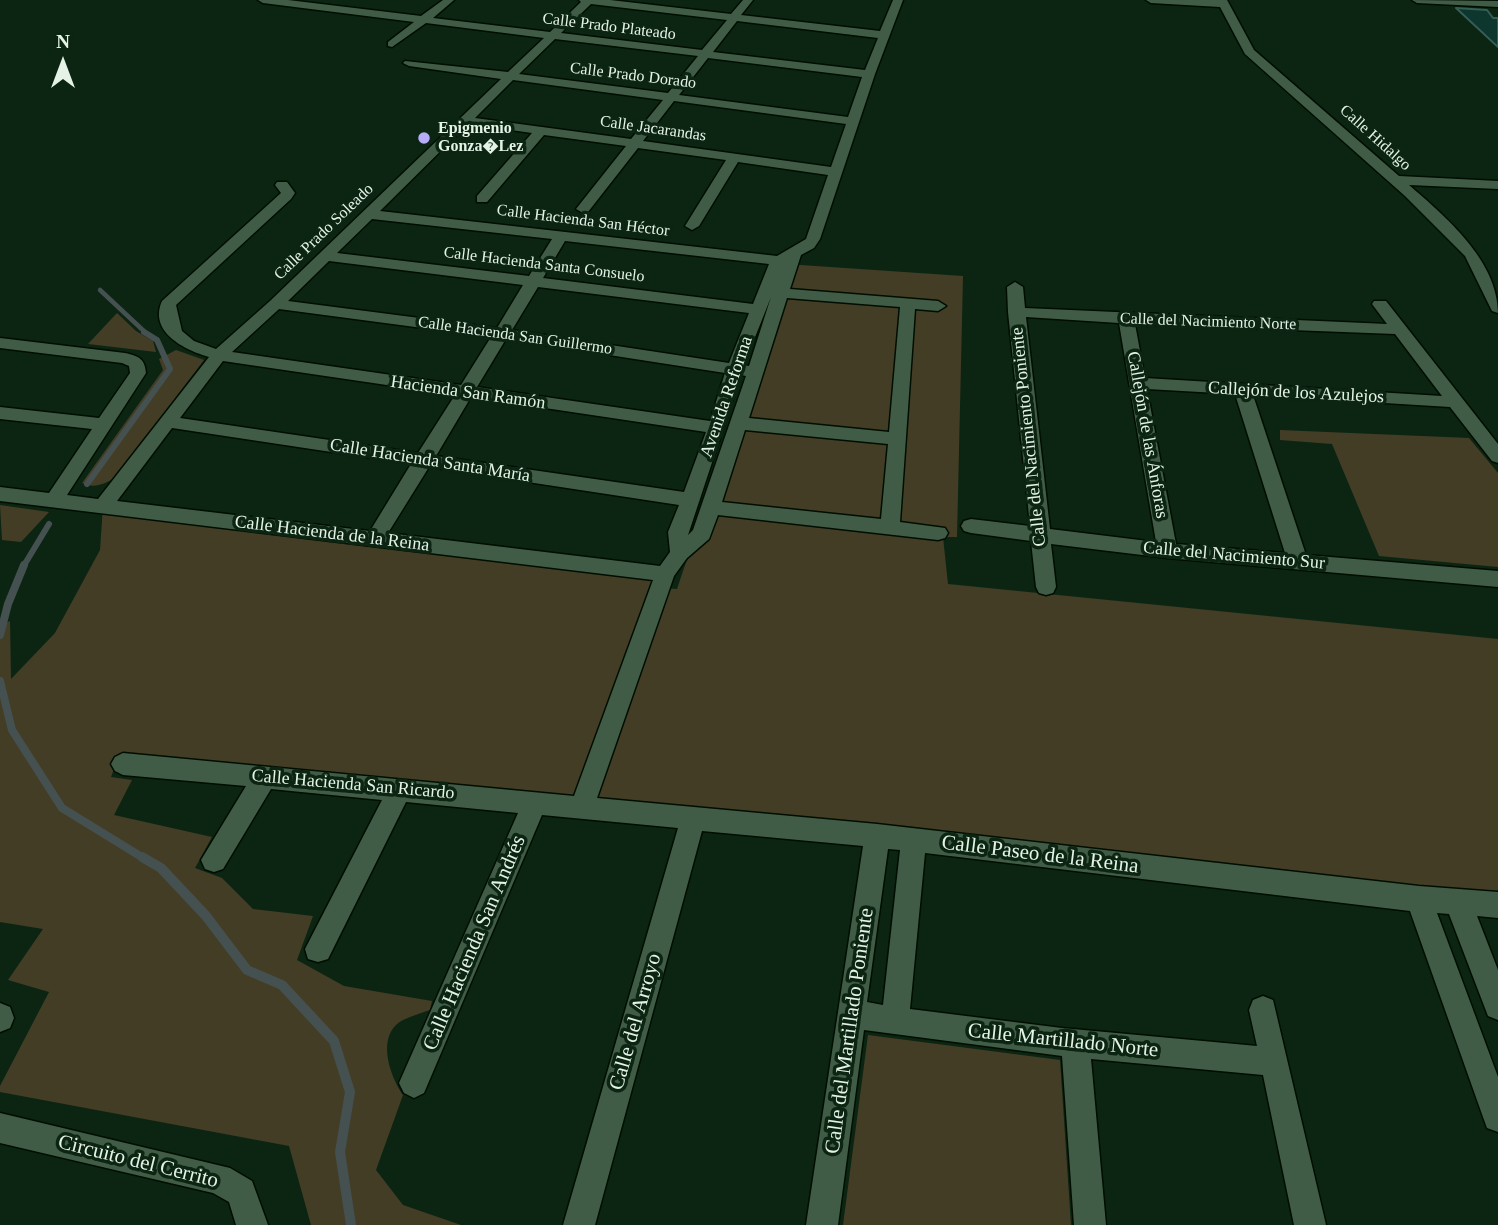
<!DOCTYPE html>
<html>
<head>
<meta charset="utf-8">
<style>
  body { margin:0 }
  #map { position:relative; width:1498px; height:1225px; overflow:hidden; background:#0c2513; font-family:Georgia,serif }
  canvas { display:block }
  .north { position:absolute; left:28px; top:28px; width:70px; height:70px; -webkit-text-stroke:5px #0c2513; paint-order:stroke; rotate:0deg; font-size:19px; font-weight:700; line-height:28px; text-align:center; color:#e4f3e6 }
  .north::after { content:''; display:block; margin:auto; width:24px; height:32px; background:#e4f3e6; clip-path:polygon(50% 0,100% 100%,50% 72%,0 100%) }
</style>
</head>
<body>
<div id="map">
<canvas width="1498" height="1225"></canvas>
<div class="north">N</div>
</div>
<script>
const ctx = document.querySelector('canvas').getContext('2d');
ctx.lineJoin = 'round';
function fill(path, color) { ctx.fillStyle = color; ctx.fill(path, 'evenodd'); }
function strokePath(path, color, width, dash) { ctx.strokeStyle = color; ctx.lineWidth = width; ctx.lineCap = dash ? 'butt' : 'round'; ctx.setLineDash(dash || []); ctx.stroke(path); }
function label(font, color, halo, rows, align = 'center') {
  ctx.font = font + ' Georgia,serif'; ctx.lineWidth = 7; ctx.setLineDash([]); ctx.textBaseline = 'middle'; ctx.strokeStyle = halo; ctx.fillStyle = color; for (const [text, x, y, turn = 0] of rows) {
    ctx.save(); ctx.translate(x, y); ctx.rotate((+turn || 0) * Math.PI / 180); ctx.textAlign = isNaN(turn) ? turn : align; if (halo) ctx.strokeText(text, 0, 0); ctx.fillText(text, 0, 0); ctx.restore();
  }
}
fill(new Path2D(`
  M 786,264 L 963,276 L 957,537 L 943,537 L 948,584 L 1498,639 L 1498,904 L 582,807 L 120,753 L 111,777 L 132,780 L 114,815 L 212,837 L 195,868 L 222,878 L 253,909 L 313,916 L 297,960 L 344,986 L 432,1001 L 430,1010 C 421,1013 411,1016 403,1020 C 375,1035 390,1076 403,1095 L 376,1170 L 403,1205 L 461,1225 L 311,1225 L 289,1146 L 0,1092 L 0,1086 L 49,992 L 8,980 L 43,929 L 0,922 L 0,625 L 10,621 L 11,679 L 55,633 L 100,550 L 103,506 L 665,574 L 660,588 L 677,589 Z
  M 117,313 L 136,331 L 153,341 L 156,352 L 88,344 Z
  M 176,350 L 204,360 L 115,478 C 103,484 95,489 82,483 L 163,370 L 159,359 Z
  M 1280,430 L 1469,438 L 1498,473 L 1498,567 L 1379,556 L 1332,444 L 1280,440 Z
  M 0,505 L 49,512 L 21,542 L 2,540 Z
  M 868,1035 L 1060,1060 L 1071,1225 L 843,1225 Z`), '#443d26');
strokePath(new Path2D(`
  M 100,290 L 147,334`), '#445150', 4.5);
strokePath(new Path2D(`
  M 87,484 L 170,369 L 157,340 L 144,332
  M 23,567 L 49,524`), '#445150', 6);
strokePath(new Path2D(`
  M 0,635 L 8,604 L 24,565
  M 0,681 L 12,730 L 62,808 L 145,859`), '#445150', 8);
strokePath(new Path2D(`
  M 142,857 L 161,868 L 206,916 L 247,970 L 282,985 L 334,1041 L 350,1092 L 340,1152 L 351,1225`), '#445150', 10);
const building = new Path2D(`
  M 1456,8 L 1487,10 L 1493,18 L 1498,18 L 1498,47 Z`);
fill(building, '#0c362e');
strokePath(building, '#365e55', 2);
const minor = new Path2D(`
  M 258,0 L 288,0 L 421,16 L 443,0 L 454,0 L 433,18 L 550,32 L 581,2 L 579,0 L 610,0 L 731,14 L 743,0 L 753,0 L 741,15 L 880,31 L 893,0 L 903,0 L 875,74 L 820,239 L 814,248 L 801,255 L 790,289 L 938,301 L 946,306 L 938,311 L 915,309 L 900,522 L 945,528 L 948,533 L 945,538 L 938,540 L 718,515 L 709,539 L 687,558 L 674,576 L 597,798 L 877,824 L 1419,886 L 1498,892 L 1498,918 L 1477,916 L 1498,970 L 1498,1020 L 1488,1016 L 1449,914 L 1437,913 L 1498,1077 L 1498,1132 L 1487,1128 L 1483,1117 L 1410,911 L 925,853 L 910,1009 L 1062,1028 L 1257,1046 L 1249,1010 L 1253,1000 L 1263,996 L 1273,1000 L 1326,1225 L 1294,1225 L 1263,1075 L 1091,1059 L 1106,1225 L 1074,1225 L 1062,1056 L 864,1030 L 838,1225 L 806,1225 L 863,846 L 702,831 L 595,1225 L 563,1225 L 678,828 L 542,815 L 424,1093 L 414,1098 L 404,1093 L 399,1083 L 518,813 L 406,802 L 328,959 L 318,962 L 308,959 L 305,949 L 382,800 L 271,789 L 223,869 L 214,872 L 205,869 L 201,860 L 246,786 L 123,775 L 115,771 L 111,764 L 115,757 L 123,753 L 574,796 L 653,580 L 0,501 L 0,487 L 49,493 L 92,429 L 0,419 L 0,407 L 99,418 L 130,373 L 129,366 L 122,363 L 0,348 L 0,338 L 125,353 C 139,356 145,359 146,373 L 67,495 L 98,499 L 209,357 C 185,350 148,332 162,301 L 281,193 L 275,185 L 277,182 L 287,182 L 295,193 L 291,199 L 176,305 L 182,331 L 194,341 L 216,349 L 270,301 L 501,79 L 409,66 L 403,63 L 405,61 L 508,72 L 544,38 L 426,23 L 392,47 L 388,46 L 388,42 L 414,22 L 263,3 ZM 591,4 L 727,20 L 702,50 L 561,33 ZM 737,21 L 878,38 L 865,70 L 713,52 ZM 555,39 L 698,56 L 668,93 L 519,74 ZM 708,58 L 862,77 L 848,117 L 679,95 ZM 513,80 L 663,100 L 631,139 L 475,118 ZM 674,101 L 846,124 L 831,167 L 643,141 ZM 468,124 L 532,133 L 477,196 L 477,202 L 487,202 L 544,135 L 626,146 L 576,209 L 583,213 L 588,212 L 638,148 L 726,160 L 685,226 L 692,230 L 699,226 L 738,162 L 828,175 L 806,239 L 777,256 L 380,211 ZM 372,219 L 552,239 L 529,276 L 337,253 ZM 565,241 L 769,264 L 753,304 L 543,278 ZM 329,261 L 523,285 L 497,328 L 288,301 ZM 538,287 L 749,313 L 729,363 L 512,330 ZM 771,297 L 749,366 L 744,365 ZM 787,298 L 900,307 L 889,432 L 749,418 ZM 279,309 L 491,337 L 461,385 L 232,352 ZM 506,339 L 725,373 L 710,421 L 477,387 ZM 223,361 L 455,395 L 418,453 L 180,418 ZM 741,375 L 746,376 L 693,530 L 688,535 ZM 471,397 L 706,432 L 684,492 L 436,456 ZM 172,428 L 411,464 L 370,531 L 117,501 ZM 745,430 L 888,444 L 881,519 L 722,502 ZM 429,467 L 679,505 L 668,532 L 670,552 L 660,566 L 388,533 ZM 888,849 L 900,850 L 883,1005 L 867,1002 Z
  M 1146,0 L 1227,0 L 1254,50 L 1399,176 L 1498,181 L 1498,189 L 1409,185 C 1446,217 1498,261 1498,313 L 1492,311 L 1465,256 L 1405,196 L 1245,54 L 1220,7 L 1151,3 Z
  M 1412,0 L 1498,1 L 1498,7 L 1417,3 Z
  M 1015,282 L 1023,287 L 1025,308 L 1387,324 L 1372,304 L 1374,301 L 1386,301 L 1498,444 L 1498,463 L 1492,461 L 1450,407 L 1253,395 L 1306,555 L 1498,571 L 1498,587 L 1167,558 L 1051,544 L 1056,587 L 1053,593 L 1046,595 L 1039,593 L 1036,587 L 1031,541 L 971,533 L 964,531 L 961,526 L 964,521 L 971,519 L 1030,526 L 1008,312 L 1007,287 ZM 1026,317 L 1119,323 L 1156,542 L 1050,529 ZM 1135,324 L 1395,334 L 1442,396 L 1145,378 ZM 1147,389 L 1235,394 L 1285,553 L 1176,544 Z
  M 0,1003 L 10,1007 L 14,1018 L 10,1028 L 0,1032 Z
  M 0,1113 L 230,1168 L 252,1181 L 268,1225 L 236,1225 L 229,1202 L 213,1193 L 0,1143 Z`);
strokePath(minor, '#000e01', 3);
fill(minor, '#415c46');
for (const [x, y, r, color] of [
  [424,138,7,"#b6acf8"]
]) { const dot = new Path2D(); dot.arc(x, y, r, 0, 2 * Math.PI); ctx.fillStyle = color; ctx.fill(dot); strokePath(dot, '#0c2513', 2.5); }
label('16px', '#e4f3e6', '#0c2513', [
  ["Calle Prado Plateado",609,27,7],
  ["Calle Prado Dorado",633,76,7],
  ["Calle Jacarandas",653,129,8],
  ["Calle Hidalgo",1375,138,42],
  ["Calle Hacienda San Héctor",583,221,7],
  ["Calle Prado Soleado",324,232,-44],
  ["Calle Hacienda Santa Consuelo",544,265,7],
  ["Calle del Nacimiento Norte",1208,322,2],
  ["Calle Hacienda San Guillermo",515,336,8]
]);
label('bold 16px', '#e4f3e6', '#0c2513', [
  ["Epigmenio",438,129],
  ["Gonza�Lez",438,147]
], 'left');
label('18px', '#e4f3e6', '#0c2513', [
  ["Hacienda San Ramón",468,393,8],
  ["Callejón de los Azulejos",1296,393,3],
  ["Avenida Reforma",727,397,-71],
  ["Callejón de las Ánforas",1147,435,80],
  ["Calle del Nacimiento Poniente",1029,437,-96],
  ["Calle Hacienda Santa María",430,461,9],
  ["Calle Hacienda de la Reina",332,534,7],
  ["Calle del Nacimiento Sur",1234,556,5],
  ["Calle Hacienda San Ricardo",353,785,5]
]);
label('21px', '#e4f3e6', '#0c2513', [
  ["Calle Paseo de la Reina",1040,855,7],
  ["Calle Hacienda San Andrés",475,943,-67],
  ["Calle del Arroyo",636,1022,-74],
  ["Calle del Martillado Poniente",850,1031,-82],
  ["Calle Martillado Norte",1063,1041,6],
  ["Circuito del Cerrito",138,1162,14]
]);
</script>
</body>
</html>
